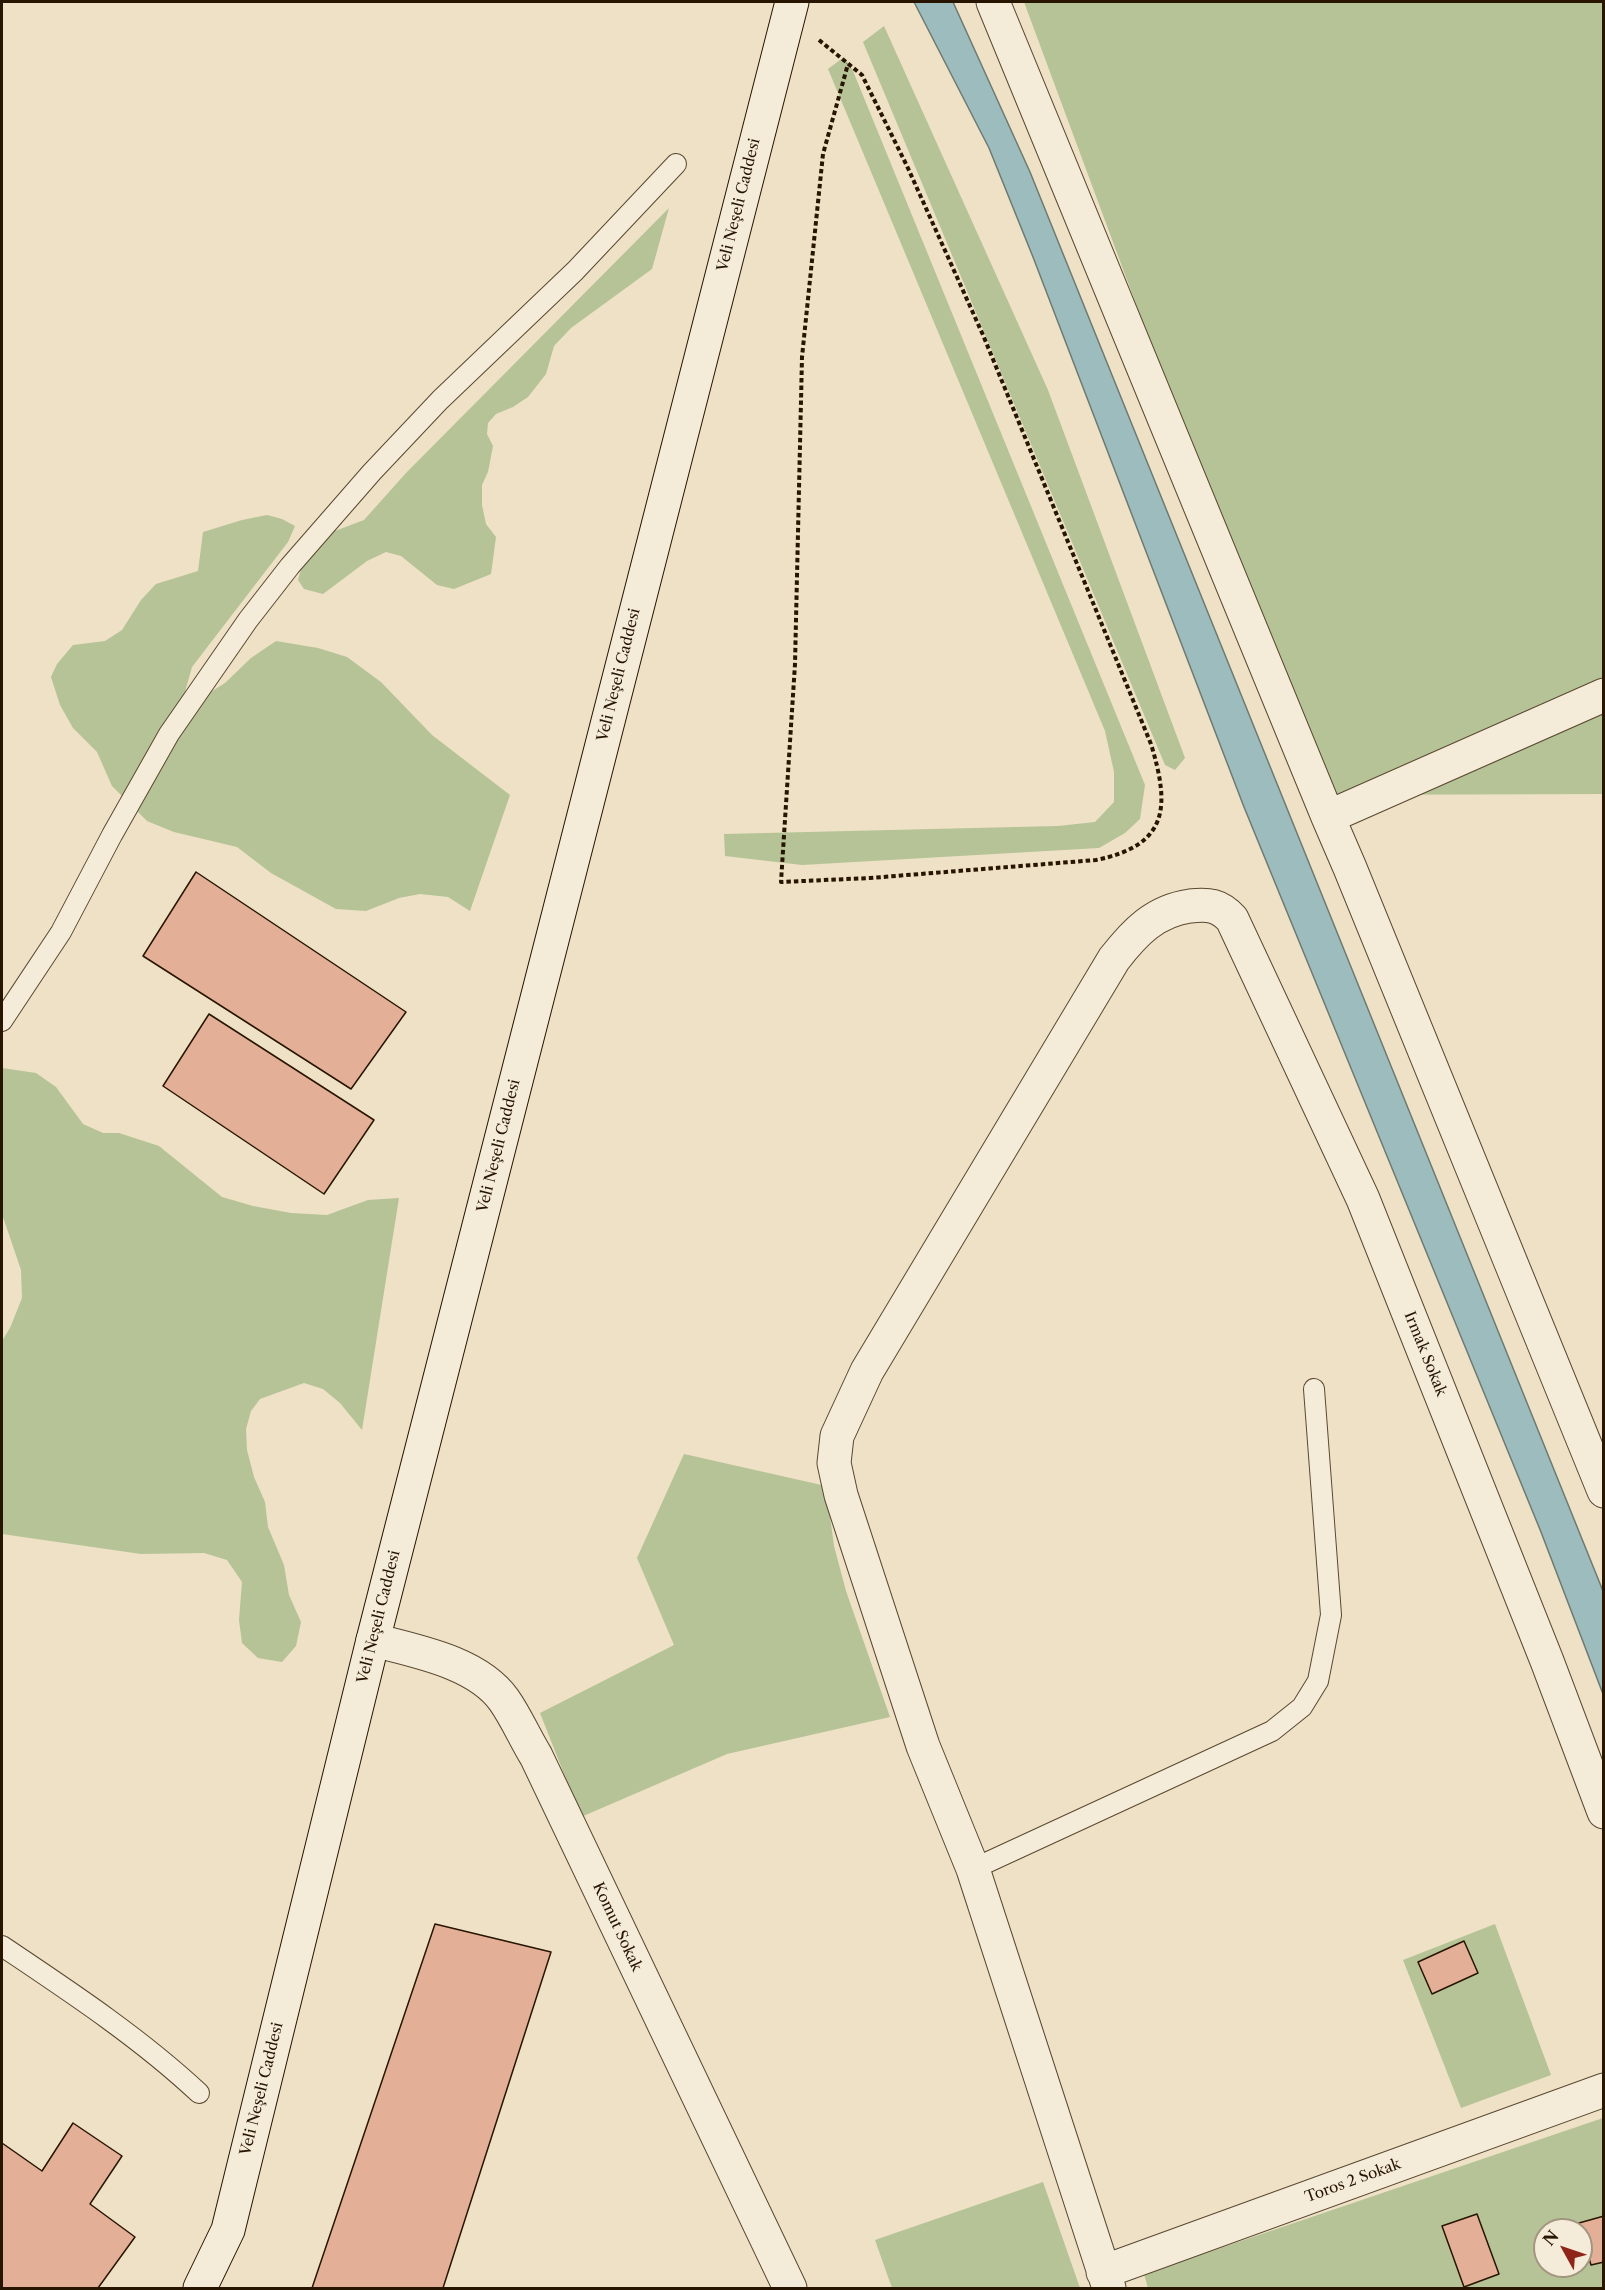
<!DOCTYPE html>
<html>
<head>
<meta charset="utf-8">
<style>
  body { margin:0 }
  #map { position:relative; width:1605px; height:2290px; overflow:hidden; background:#eee1c5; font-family:"Libre Caslon Text",serif }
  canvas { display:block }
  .frame { position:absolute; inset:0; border:3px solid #281500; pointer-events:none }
  .north { position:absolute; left:1533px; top:2218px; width:60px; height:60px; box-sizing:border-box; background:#f4ecd9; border:2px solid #a29682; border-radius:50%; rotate:310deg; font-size:16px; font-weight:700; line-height:24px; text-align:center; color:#281500 }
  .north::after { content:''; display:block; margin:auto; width:21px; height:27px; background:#8f2418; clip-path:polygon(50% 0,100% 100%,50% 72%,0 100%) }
</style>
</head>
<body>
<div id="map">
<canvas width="1605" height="2290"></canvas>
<div class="frame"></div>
<div class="north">N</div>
</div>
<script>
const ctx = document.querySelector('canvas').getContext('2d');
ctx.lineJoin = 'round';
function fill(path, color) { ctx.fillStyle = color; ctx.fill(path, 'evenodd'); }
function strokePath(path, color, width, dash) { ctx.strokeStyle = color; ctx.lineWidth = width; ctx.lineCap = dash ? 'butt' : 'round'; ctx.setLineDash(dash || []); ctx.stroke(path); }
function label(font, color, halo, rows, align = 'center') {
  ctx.font = font + ' "Libre Caslon Text",serif'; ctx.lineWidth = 4.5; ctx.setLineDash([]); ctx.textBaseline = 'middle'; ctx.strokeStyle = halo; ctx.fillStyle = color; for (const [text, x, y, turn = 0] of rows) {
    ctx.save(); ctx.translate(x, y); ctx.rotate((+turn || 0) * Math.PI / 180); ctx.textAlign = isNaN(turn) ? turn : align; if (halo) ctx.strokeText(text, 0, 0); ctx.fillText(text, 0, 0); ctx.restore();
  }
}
fill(new Path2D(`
  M 1024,2 L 1603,2 L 1603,794 L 1318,795 Z
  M 884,26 L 1048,390 L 1185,758 L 1175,770 L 1165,765 L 863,42 Z
  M 844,57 L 853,71 L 1145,785 L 1140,819 L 1125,833 L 1099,848 L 802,865 L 725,856 L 724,834 L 1058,826 L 1095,822 L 1114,802 L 1114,772 L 1105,731 L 828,69 Z
  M 669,208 L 652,269 L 571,328 L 554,346 L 546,374 L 528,397 L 513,407 L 496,414 L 488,423 L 487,434 L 493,446 L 488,472 L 482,485 L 482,505 L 486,524 L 496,537 L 491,574 L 454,589 L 437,585 L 401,556 L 386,552 L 367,561 L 323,594 L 304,589 L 298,580 L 303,562 L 327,534 L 364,520 L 406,473 Z
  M 267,515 L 282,519 L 295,526 L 288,542 L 192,667 L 185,692 L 201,698 L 225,683 L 251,658 L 276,641 L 318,648 L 347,657 L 381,682 L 432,735 L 510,795 L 470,911 L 448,897 L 420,894 L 399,898 L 366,911 L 336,909 L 271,873 L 237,847 L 174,832 L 147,821 L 112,786 L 97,752 L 73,728 L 60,705 L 51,677 L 57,664 L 73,645 L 105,641 L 122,630 L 141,600 L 156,584 L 198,571 L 203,532 L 242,520 Z
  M 2,1068 L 36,1073 L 56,1087 L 83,1124 L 103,1133 L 119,1133 L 159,1146 L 222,1197 L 253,1206 L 291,1213 L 327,1215 L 368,1200 L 399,1198 L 362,1430 L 340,1403 L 323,1389 L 304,1383 L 260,1399 L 251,1411 L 246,1429 L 247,1450 L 254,1477 L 265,1502 L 268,1527 L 284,1565 L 289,1595 L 301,1622 L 296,1646 L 282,1662 L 258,1658 L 242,1643 L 239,1620 L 242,1582 L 227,1560 L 204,1553 L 141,1554 L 2,1534 L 2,1341 L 10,1328 L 22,1298 L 21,1270 L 2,1214 Z
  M 684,1454 L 826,1486 L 834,1546 L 846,1591 L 890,1717 L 727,1754 L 581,1817 L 540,1713 L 674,1645 L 637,1558 Z
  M 1495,1924 L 1551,2075 L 1461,2108 L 1403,1960 Z
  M 1603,2118 L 1603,2288 L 1148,2288 L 1144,2274 ZM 1545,2230 L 1581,2230 L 1581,2266 L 1545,2266 Z
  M 1043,2182 L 1080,2288 L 892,2288 L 875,2240 Z`), '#b5c397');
const water = new Path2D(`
  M 914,2 L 953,2 L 1030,172 L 1603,1591 L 1603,1694 L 1541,1532 L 1244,807 L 1033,257 L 989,148 Z`);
fill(water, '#9cbcbd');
strokePath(water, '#6e7971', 1.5);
const building = new Path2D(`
  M 196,872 L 406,1012 L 351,1089 L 143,956 Z
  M 209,1014 L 374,1120 L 324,1194 L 163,1086 Z
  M 435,1924 L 551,1952 L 443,2288 L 312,2288 Z
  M 1464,1941 L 1478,1973 L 1432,1994 L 1418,1962 Z
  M 73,2123 L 122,2156 L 90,2204 L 135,2237 L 98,2288 L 2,2288 L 2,2143 L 42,2171 Z
  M 1477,2214 L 1499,2274 L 1464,2287 L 1442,2226 Z
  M 1604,2216 L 1604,2262 L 1591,2265 L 1579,2223 Z`);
fill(building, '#e4af97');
strokePath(building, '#281500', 1.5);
const lane = new Path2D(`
  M 2,1021 L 61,932 L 112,835 L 169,734 L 248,620 L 290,566 L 372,472 L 440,400 L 575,271 L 676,164
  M 973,1869 L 1272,1731 L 1302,1707 L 1318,1681 L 1331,1615 L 1314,1389
  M 2,1946 C 69,1991 139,2037 199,2093`);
const street = new Path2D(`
  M 993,2 L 1328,817 L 1350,868 L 1604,1491
  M 1328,817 L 1604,695
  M 373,1640 C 415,1651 477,1662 504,1700 C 516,1717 525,1738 536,1756 L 790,2288
  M 1103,2272 L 1604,2090
  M 1109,2288 L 973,1869 L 923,1746 L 841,1495 L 834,1463 L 837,1436 L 867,1371 L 1114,959 C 1135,932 1155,911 1190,906 C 1209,904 1219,905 1232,919 L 1363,1199 L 1547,1661 L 1604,1812`);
const secondary = new Path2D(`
  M 200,2288 L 228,2230 L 373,1640 L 792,2`);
strokePath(lane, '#5a4831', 22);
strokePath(street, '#5a4831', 35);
strokePath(secondary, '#281500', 35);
strokePath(new Path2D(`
  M 819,40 L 862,75 L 907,166 L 983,335 L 1151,744 C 1170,807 1169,845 1096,860 L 870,878 L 781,882 L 795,664 L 802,357 L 823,154 L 848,64`), '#281500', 4, [4.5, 3]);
strokePath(lane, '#f4ecd9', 20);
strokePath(street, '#f4ecd9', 33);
strokePath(secondary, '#f4ecd9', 33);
label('15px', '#281500', '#f4ecd9', [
  ["Veli Neşeli Caddesi",739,205,-76],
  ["Veli Neşeli Caddesi",619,675,-76],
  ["Veli Neşeli Caddesi",499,1146,-76],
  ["Irmak Sokak",1425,1354,68],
  ["Veli Neşeli Caddesi",379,1617,-76],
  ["Komut Sokak",617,1927,65],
  ["Veli Neşeli Caddesi",262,2089,-76],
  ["Toros 2 Sokak",1353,2181,-20]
]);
</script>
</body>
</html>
